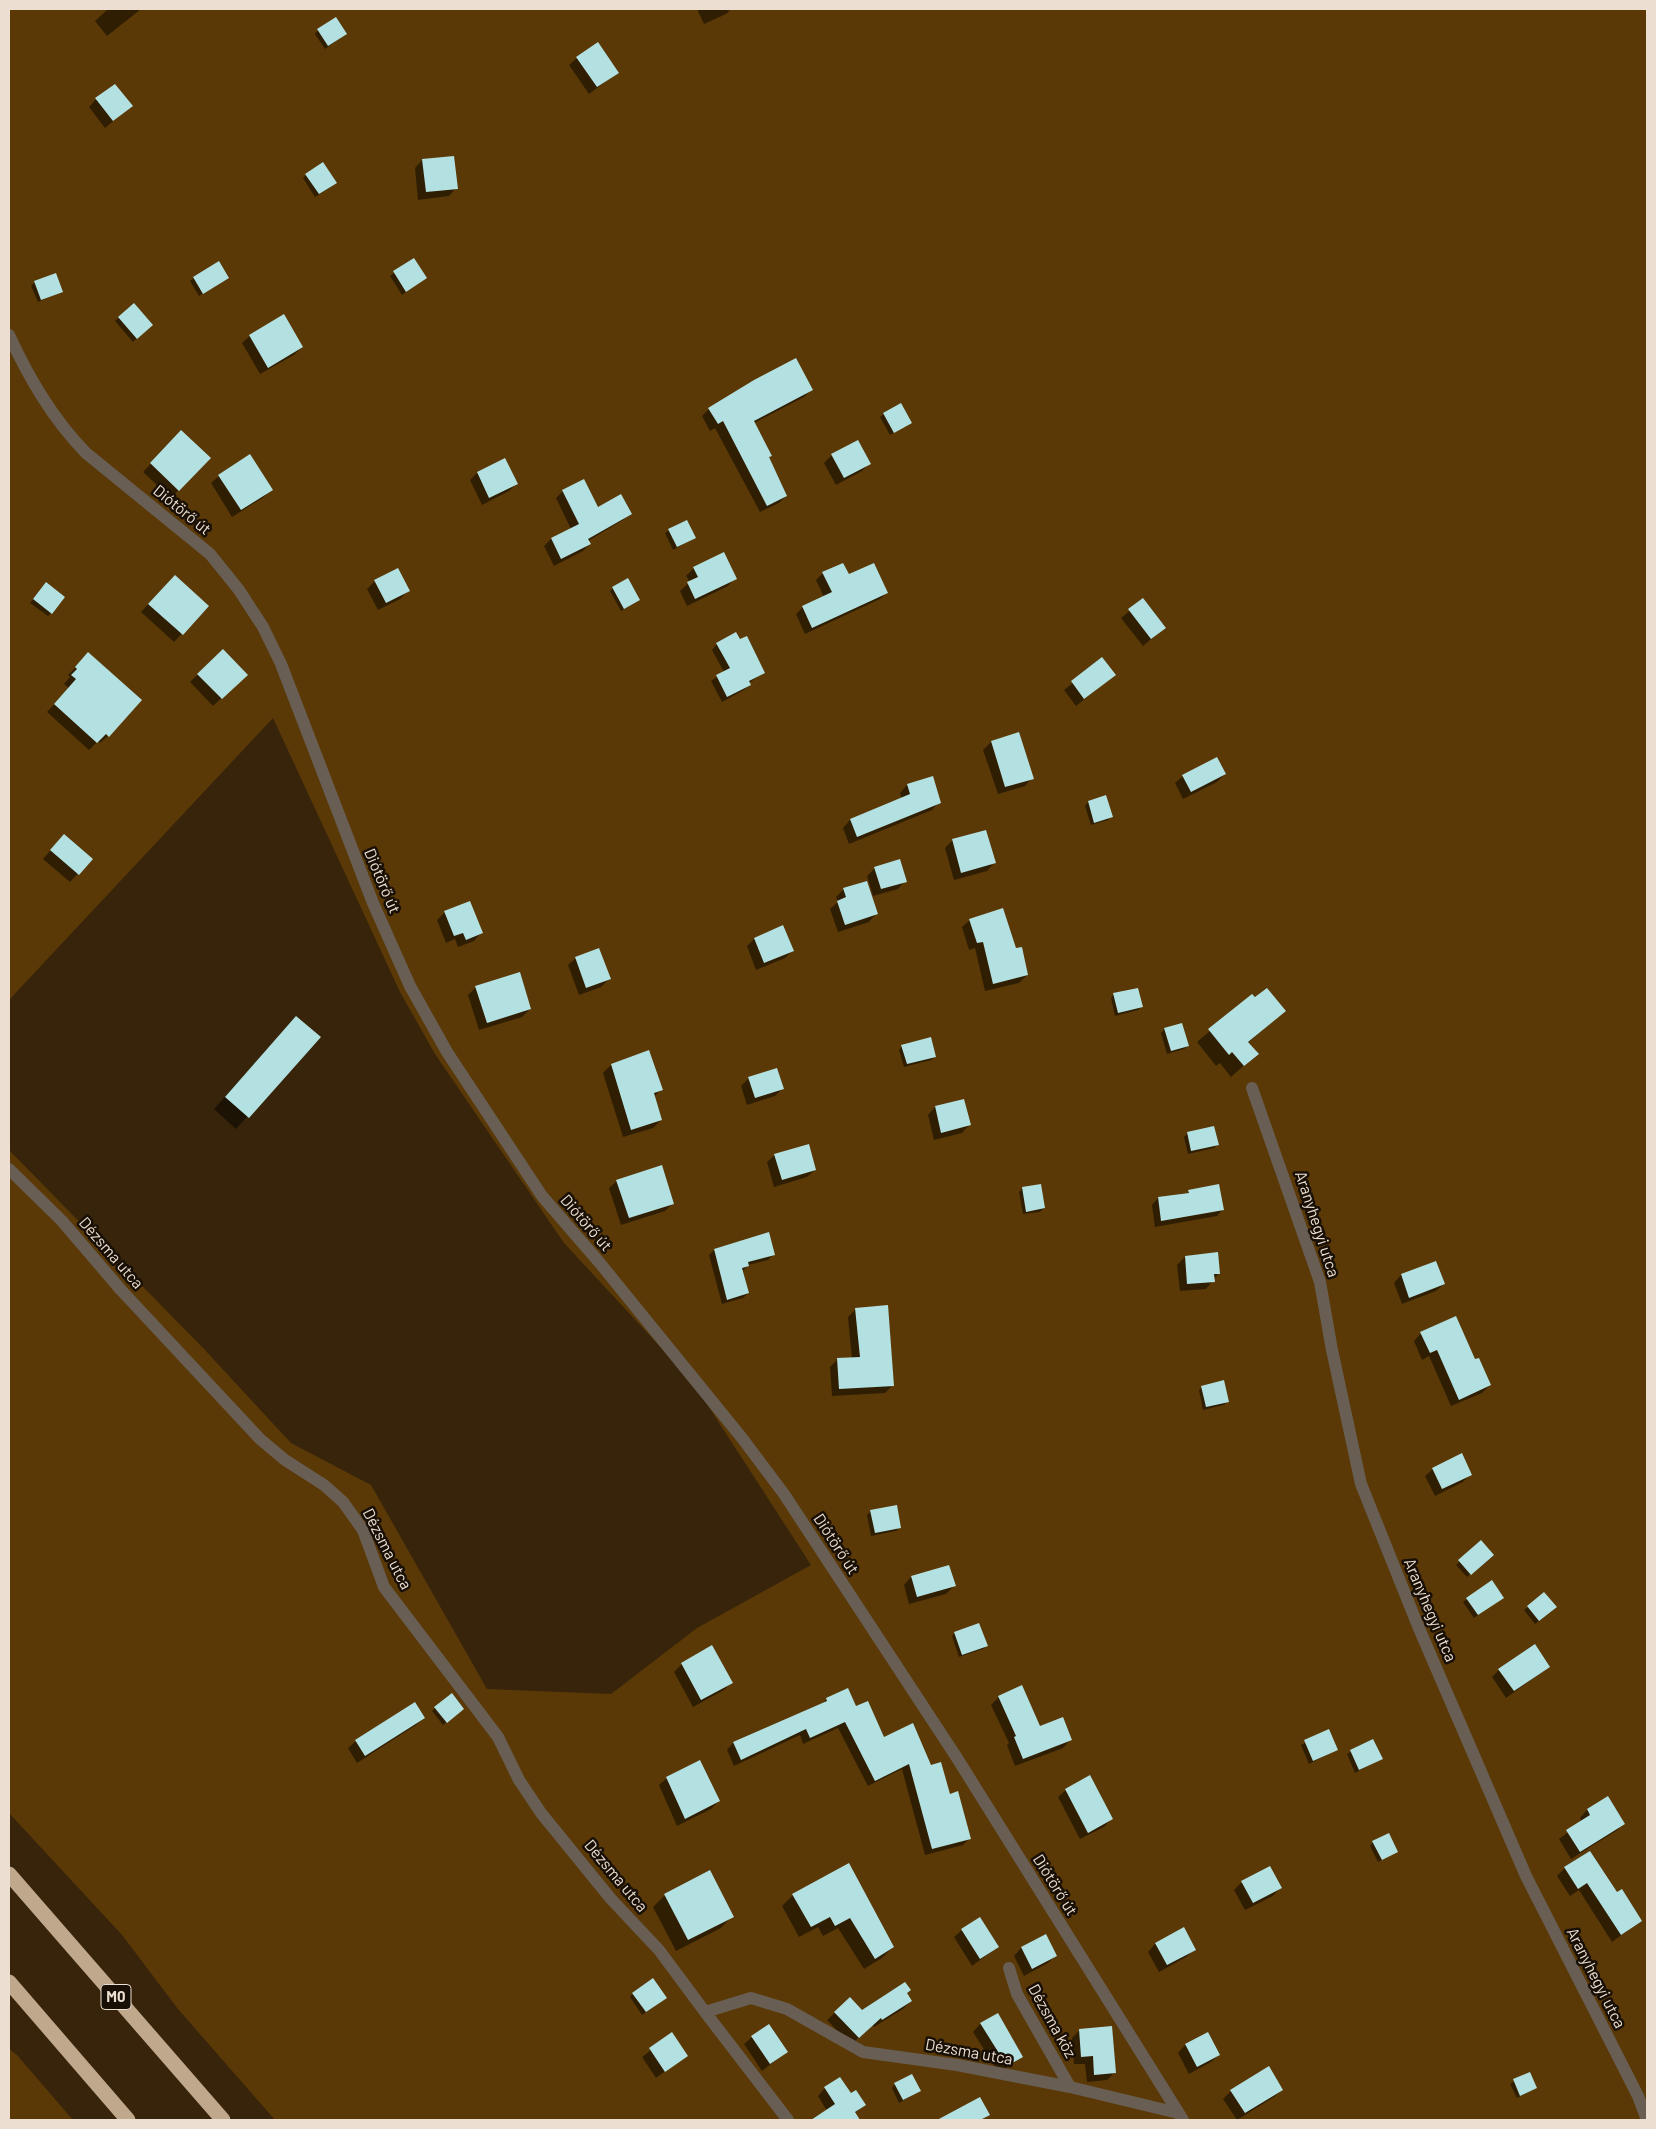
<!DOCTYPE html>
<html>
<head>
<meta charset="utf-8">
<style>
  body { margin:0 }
  #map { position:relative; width:1656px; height:2129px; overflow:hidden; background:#37240b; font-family:Barlow,sans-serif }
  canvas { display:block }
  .frame { position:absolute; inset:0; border:10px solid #ecdfd1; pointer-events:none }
</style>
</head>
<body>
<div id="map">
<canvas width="1656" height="2129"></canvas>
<div class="frame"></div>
</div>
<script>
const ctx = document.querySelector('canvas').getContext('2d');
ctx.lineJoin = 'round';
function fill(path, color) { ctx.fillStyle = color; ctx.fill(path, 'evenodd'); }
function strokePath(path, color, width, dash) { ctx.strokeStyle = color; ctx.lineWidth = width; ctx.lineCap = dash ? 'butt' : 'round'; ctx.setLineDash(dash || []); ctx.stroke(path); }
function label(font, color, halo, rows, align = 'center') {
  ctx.font = font + ' Barlow,sans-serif'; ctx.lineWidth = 5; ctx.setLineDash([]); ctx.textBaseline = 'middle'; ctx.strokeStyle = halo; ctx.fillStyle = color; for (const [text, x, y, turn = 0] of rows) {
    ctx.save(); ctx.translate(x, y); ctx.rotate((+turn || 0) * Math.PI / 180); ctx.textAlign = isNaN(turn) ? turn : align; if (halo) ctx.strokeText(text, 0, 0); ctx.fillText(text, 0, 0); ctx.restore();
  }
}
fill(new Path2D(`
  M 9,9 L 1647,9 L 1647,2120 L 275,2120 L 178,2009 L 122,1935 L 9,1813 L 9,1150 L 204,1349 L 291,1443 L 371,1485 L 487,1689 L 611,1694 L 697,1628 L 811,1565 L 692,1381 L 564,1243 L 435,1054 L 400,992 L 273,718 L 9,1000 Z
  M 9,2049 L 17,2055 L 73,2120 L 9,2120 Z`), '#5a3907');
fill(new Path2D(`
  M 108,9 L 141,9 L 107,36 L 95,21 Z
  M 697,9 L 731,9 L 726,14 L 704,24 Z
  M 318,30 L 346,34 L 325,49 L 315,34 Z
  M 577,58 L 617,73 L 589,94 L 569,65 Z
  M 96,99 L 131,106 L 105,128 L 89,107 Z
  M 422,160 L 456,188 L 449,196 L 418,200 L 415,168 Z
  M 306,175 L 332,186 L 315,197 L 303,178 Z
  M 414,259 L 426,278 L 402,295 L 390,276 Z
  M 194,278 L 227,278 L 199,296 L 190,281 Z
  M 35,282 L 61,291 L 38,302 L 31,286 Z
  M 134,305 L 148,328 L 133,342 L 115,321 Z
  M 250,336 L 302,347 L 294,355 L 260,374 L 242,343 Z
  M 811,390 L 804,397 L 754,423 L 771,455 L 768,458 L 786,496 L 779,503 L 760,512 L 715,428 L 710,431 L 702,416 L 709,409 Z
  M 884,414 L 910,423 L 890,435 L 880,417 Z
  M 181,432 L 209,458 L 171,498 L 143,472 Z
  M 858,441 L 870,463 L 862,471 L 836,485 L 824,463 L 832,455 Z
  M 477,473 L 516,484 L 509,491 L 482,505 L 470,480 Z
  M 219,476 L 271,489 L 264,497 L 232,517 L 211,483 Z
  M 563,491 L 598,509 L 630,513 L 623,520 L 588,541 L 590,544 L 583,551 L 554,566 L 544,546 L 551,539 L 571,529 L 556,498 Z
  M 669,530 L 694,538 L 673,550 L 665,533 Z
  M 694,568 L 735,578 L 728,586 L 687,606 L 680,591 L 690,582 L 686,576 Z
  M 823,573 L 887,593 L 880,599 L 805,634 L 796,614 L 803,607 L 824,597 L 816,580 Z
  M 375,581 L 408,591 L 400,599 L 378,610 L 367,589 Z
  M 167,584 L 208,606 L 174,642 L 141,612 Z
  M 43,587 L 51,613 L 48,616 L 30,603 Z
  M 613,588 L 639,600 L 621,611 L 610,591 Z
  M 1143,600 L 1164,628 L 1143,646 L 1121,618 Z
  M 717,644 L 763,673 L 749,683 L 750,685 L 744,690 L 722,702 L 711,681 L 724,672 L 712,650 Z
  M 223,650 L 246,675 L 213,706 L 190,682 Z
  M 1102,659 L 1114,675 L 1076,706 L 1064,690 Z
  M 81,662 L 108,736 L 100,743 L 98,741 L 89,750 L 47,712 L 69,688 L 64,684 L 70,677 L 68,675 Z
  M 1018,734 L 1032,778 L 1025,786 L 998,794 L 983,750 L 991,742 Z
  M 1225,774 L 1217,782 L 1183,799 L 1175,783 L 1183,776 Z
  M 907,785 L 939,802 L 932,810 L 849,844 L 843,828 L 850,820 L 902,799 L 900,793 Z
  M 1105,797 L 1112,816 L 1108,820 L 1091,825 L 1085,806 L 1088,802 Z
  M 953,840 L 994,863 L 987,871 L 954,880 L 945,848 Z
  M 57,843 L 91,859 L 70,882 L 43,859 Z
  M 875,868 L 905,881 L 898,889 L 873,896 L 867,876 Z
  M 844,889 L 876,914 L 869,922 L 838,932 L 830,909 L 838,902 L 836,897 Z
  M 445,912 L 481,933 L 474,941 L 458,947 L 455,939 L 446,943 L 437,920 Z
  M 970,920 L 1015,950 L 1027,975 L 1019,983 L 985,991 L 975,948 L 969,950 L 962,927 Z
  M 783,927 L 793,950 L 785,958 L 756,970 L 747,946 L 754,939 Z
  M 576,958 L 609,979 L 601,987 L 579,995 L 568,965 Z
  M 476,987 L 530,1009 L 522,1017 L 479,1030 L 468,995 Z
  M 1114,994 L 1141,1007 L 1138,1010 L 1115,1016 L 1111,998 Z
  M 1252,995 L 1284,1011 L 1248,1043 L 1257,1054 L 1231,1077 L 1220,1063 L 1216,1066 L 1197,1042 Z
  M 1165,1029 L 1188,1046 L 1184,1049 L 1167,1054 L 1161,1033 Z
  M 285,1030 L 319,1037 L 236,1129 L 214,1109 Z
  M 902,1046 L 935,1057 L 931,1060 L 904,1067 L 899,1050 Z
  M 649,1052 L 661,1089 L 654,1097 L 661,1120 L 653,1128 L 623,1137 L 603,1073 L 611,1065 Z
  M 749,1078 L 782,1089 L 775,1096 L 747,1105 L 741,1086 Z
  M 963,1100 L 969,1125 L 962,1133 L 934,1140 L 928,1115 L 935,1107 Z
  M 1188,1133 L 1217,1145 L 1214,1148 L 1188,1154 L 1184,1137 Z
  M 775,1155 L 815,1170 L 807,1177 L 774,1187 L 767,1162 Z
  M 617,1181 L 673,1203 L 665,1211 L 621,1225 L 609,1188 Z
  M 1023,1188 L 1044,1208 L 1040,1212 L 1023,1214 L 1019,1192 Z
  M 1189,1192 L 1223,1209 L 1217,1216 L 1155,1227 L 1152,1205 L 1158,1198 L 1186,1195 Z
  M 768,1233 L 773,1255 L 768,1260 L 748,1265 L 743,1271 L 748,1293 L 743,1298 L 722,1304 L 709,1255 L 714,1250 Z
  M 1185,1257 L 1219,1273 L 1206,1289 L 1180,1291 L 1177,1265 Z
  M 1436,1262 L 1444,1284 L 1436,1291 L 1402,1304 L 1394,1283 L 1401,1275 Z
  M 856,1309 L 893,1385 L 885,1393 L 832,1396 L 830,1367 L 837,1360 L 852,1359 L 848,1317 Z
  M 1421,1333 L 1475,1361 L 1490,1385 L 1482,1393 L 1451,1406 L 1429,1356 L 1422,1360 L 1414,1341 Z
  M 1202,1387 L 1227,1401 L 1224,1405 L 1203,1410 L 1199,1390 Z
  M 1433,1469 L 1471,1474 L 1463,1482 L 1435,1496 L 1425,1476 Z
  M 871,1511 L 900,1527 L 896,1531 L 871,1536 L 867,1515 Z
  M 1481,1542 L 1492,1555 L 1467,1577 L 1456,1565 Z
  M 911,1577 L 954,1586 L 946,1594 L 909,1604 L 904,1585 Z
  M 1467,1599 L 1498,1601 L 1474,1618 L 1463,1602 Z
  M 1528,1607 L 1552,1611 L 1535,1624 L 1524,1610 Z
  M 955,1633 L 986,1646 L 983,1649 L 959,1657 L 952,1636 Z
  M 682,1664 L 731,1683 L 724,1690 L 693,1707 L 674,1672 Z
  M 1549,1667 L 1506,1698 L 1492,1677 L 1499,1670 Z
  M 999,1697 L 1039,1728 L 1070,1740 L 1063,1748 L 1015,1766 L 1007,1745 L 1009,1743 L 991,1705 Z
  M 827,1699 L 883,1738 L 930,1766 L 949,1795 L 970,1838 L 963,1845 L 925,1855 L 902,1769 L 868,1786 L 838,1728 L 803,1744 L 800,1735 L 734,1766 L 727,1750 L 733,1743 L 822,1704 Z
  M 435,1708 L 459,1712 L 443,1725 L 432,1711 Z
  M 424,1718 L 416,1725 L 357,1763 L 348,1748 L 356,1741 Z
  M 1328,1731 L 1336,1750 L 1309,1764 L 1301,1745 Z
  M 1372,1740 L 1381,1759 L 1355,1773 L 1347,1754 Z
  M 667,1778 L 719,1801 L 711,1809 L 677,1826 L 659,1785 Z
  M 1066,1790 L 1111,1819 L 1104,1827 L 1080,1839 L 1058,1797 Z
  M 1608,1798 L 1624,1824 L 1616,1831 L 1571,1859 L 1559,1839 L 1582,1822 L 1580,1818 L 1587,1810 Z
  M 1373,1842 L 1396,1852 L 1378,1862 L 1370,1846 Z
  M 1590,1852 L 1616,1894 L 1640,1921 L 1612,1942 L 1579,1890 L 1570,1896 L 1557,1876 L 1565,1868 Z
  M 848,1865 L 893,1947 L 882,1958 L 864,1969 L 838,1928 L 823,1936 L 818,1927 L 799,1937 L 782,1906 L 793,1895 Z
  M 1242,1882 L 1280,1888 L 1273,1896 L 1245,1910 L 1234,1890 Z
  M 665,1895 L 732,1916 L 721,1928 L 676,1951 L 653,1907 Z
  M 1183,1929 L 1194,1950 L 1186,1957 L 1159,1972 L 1148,1952 L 1155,1944 Z
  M 962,1930 L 998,1947 L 972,1966 L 954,1937 Z
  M 1045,1936 L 1055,1956 L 1048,1963 L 1024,1976 L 1014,1956 L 1021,1948 Z
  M 633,1993 L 662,2001 L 642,2015 L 630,1997 Z
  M 906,1993 L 911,2001 L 903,2009 L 874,2027 L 872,2025 L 851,2045 L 827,2020 L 850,1999 L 862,2011 Z
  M 997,2014 L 1022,2057 L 999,2073 L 973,2032 L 980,2024 Z
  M 1080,2030 L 1115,2072 L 1107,2080 L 1087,2082 L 1085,2064 L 1074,2064 L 1072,2038 Z
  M 1207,2033 L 1219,2055 L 1211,2062 L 1189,2074 L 1178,2053 L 1185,2045 Z
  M 672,2034 L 686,2056 L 656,2078 L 642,2057 Z
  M 752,2037 L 786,2052 L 762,2071 L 744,2044 Z
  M 1529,2073 L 1536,2088 L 1517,2098 L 1510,2084 Z
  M 895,2084 L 920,2091 L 899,2103 L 892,2088 Z
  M 825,2088 L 850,2095 L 864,2105 L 854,2114 L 858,2120 L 813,2120 L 827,2111 L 818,2096 Z
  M 1282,2090 L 1274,2097 L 1237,2120 L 1223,2099 L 1231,2091 Z`), '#0007');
fill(new Path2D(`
  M 336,17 L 347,34 L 328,46 L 317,29 Z
  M 598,42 L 619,73 L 597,87 L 576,57 Z
  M 115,84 L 133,106 L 113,121 L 95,98 Z
  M 454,156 L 458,189 L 426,192 L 422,159 Z
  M 323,162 L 337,183 L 319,194 L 305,174 Z
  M 414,258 L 427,278 L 406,292 L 393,271 Z
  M 219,261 L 229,278 L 203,294 L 193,277 Z
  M 56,273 L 63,292 L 41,300 L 34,281 Z
  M 134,303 L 153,325 L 137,339 L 118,317 Z
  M 284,314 L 303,347 L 268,368 L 249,335 Z
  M 796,358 L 813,390 L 754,421 L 772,456 L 769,457 L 787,496 L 767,506 L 723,421 L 718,424 L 708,408 L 754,380 Z
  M 901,403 L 912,423 L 894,433 L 883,413 Z
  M 181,430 L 211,458 L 179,491 L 150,463 Z
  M 858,440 L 871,464 L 844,478 L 831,454 Z
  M 250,454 L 273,490 L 241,510 L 218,475 Z
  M 505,458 L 518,484 L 489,498 L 477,472 Z
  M 584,479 L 598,507 L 621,494 L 632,514 L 588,539 L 591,544 L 561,559 L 551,538 L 579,524 L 562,490 Z
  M 687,520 L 696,538 L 677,547 L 668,529 Z
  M 724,552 L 737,579 L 695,599 L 687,582 L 698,577 L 693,567 Z
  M 843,563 L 849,574 L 874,563 L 888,593 L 812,628 L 802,606 L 832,592 L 822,572 Z
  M 398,568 L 410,591 L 386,603 L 374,580 Z
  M 175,575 L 209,606 L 183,635 L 148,604 Z
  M 628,578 L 640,600 L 624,609 L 612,587 Z
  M 46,582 L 65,597 L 52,614 L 33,599 Z
  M 1143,598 L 1166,628 L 1151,639 L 1128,609 Z
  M 736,632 L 740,639 L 747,636 L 765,673 L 749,681 L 751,685 L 727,697 L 716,675 L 730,668 L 716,643 Z
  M 223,649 L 248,675 L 222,699 L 197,674 Z
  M 88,652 L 142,700 L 109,737 L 106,734 L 97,743 L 54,704 L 76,679 L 71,675 L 77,669 L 75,667 Z
  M 1102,657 L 1116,675 L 1084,699 L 1071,681 Z
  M 1019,732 L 1034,779 L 1005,787 L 991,741 Z
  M 1217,757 L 1226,774 L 1191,792 L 1182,775 Z
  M 933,776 L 941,803 L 857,837 L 850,819 L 910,794 L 907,784 Z
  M 1106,795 L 1113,817 L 1094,823 L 1088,801 Z
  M 986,830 L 996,863 L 961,873 L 952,839 Z
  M 64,834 L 93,859 L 79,875 L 50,850 Z
  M 900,859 L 907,882 L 881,889 L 874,867 Z
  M 867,881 L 878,914 L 845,925 L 837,901 L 846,897 L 843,888 Z
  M 470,901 L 483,933 L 466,940 L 463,933 L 454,936 L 444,911 Z
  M 1003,908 L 1016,948 L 1022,947 L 1028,975 L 993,984 L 983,942 L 977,943 L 969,919 Z
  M 783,925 L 794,951 L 764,963 L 754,938 Z
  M 599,948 L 611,979 L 586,988 L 575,957 Z
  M 520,972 L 531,1009 L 487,1023 L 475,986 Z
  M 1138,988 L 1143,1007 L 1118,1013 L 1113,993 Z
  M 1267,988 L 1286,1011 L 1248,1042 L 1259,1054 L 1244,1066 L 1232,1052 L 1229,1055 L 1208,1029 L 1252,994 L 1255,997 Z
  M 296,1016 L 321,1037 L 249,1118 L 225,1097 Z
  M 1182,1023 L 1189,1046 L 1171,1051 L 1164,1028 Z
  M 931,1037 L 936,1057 L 907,1064 L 901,1045 Z
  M 649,1050 L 663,1090 L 654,1093 L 662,1120 L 631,1130 L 611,1064 Z
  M 777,1068 L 784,1089 L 755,1098 L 748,1077 Z
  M 964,1099 L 971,1125 L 941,1133 L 935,1106 Z
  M 1214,1126 L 1219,1145 L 1191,1151 L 1187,1132 Z
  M 809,1144 L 816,1170 L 782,1180 L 774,1154 Z
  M 662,1165 L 674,1204 L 629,1218 L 616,1180 Z
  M 1041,1184 L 1045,1208 L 1026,1212 L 1022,1187 Z
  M 1219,1184 L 1224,1210 L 1161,1221 L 1158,1197 L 1189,1193 L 1188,1190 Z
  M 769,1232 L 775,1255 L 748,1262 L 749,1266 L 742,1268 L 749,1293 L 727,1300 L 714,1249 Z
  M 1218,1252 L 1220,1274 L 1214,1274 L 1215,1282 L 1187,1284 L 1185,1256 Z
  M 1436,1261 L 1445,1284 L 1409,1298 L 1401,1274 Z
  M 888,1305 L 894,1386 L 839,1389 L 837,1358 L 860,1357 L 855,1308 Z
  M 1456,1316 L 1475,1359 L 1479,1358 L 1491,1385 L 1459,1400 L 1437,1350 L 1430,1353 L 1420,1332 Z
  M 1224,1380 L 1229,1402 L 1206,1407 L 1201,1386 Z
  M 1462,1453 L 1472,1475 L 1442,1489 L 1432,1468 Z
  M 897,1505 L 901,1528 L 875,1533 L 870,1510 Z
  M 1481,1540 L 1494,1555 L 1471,1575 L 1458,1560 Z
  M 949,1565 L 956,1586 L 917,1597 L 911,1576 Z
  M 1492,1580 L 1504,1598 L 1478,1615 L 1466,1598 Z
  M 1544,1592 L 1557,1607 L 1539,1621 L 1527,1606 Z
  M 979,1623 L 988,1646 L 962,1655 L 954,1632 Z
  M 1535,1644 L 1550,1667 L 1514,1691 L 1498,1669 Z
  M 712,1645 L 733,1683 L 701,1700 L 681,1663 Z
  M 1022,1685 L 1040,1726 L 1063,1717 L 1072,1740 L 1023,1759 L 1014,1737 L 1016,1736 L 998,1696 Z
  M 848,1688 L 856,1706 L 868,1701 L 884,1737 L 913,1723 L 931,1765 L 941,1762 L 950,1794 L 958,1791 L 971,1839 L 932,1849 L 909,1764 L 875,1781 L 845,1722 L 810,1738 L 806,1729 L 741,1760 L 733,1742 L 827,1701 L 826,1698 Z
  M 452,1693 L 464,1709 L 447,1723 L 434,1707 Z
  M 415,1702 L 425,1718 L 365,1756 L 355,1740 Z
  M 1329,1729 L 1338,1750 L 1313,1761 L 1304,1740 Z
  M 1373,1739 L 1383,1759 L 1359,1770 L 1350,1750 Z
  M 700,1760 L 720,1801 L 685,1819 L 666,1777 Z
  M 1090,1775 L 1113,1819 L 1088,1833 L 1065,1789 Z
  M 1608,1796 L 1625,1824 L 1580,1852 L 1566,1830 L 1590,1815 L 1587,1809 Z
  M 1389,1833 L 1398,1852 L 1382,1860 L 1372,1841 Z
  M 1590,1851 L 1617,1892 L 1622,1889 L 1642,1921 L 1621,1935 L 1587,1883 L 1578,1889 L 1564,1867 Z
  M 849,1863 L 894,1947 L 875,1959 L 850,1918 L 835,1926 L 830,1917 L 811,1927 L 792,1894 Z
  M 1270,1866 L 1282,1888 L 1253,1903 L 1241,1881 Z
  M 710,1870 L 734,1917 L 688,1940 L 664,1894 Z
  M 980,1917 L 999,1947 L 980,1959 L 961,1929 Z
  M 1184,1927 L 1196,1950 L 1167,1965 L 1155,1943 Z
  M 1046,1934 L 1057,1956 L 1032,1969 L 1021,1947 Z
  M 653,1978 L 667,1998 L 646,2012 L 632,1993 Z
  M 905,1982 L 911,1990 L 907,1993 L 912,2001 L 882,2020 L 881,2018 L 859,2038 L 834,2012 L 850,1997 L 862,2010 Z
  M 998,2013 L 1023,2057 L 1007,2066 L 980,2023 Z
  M 769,2024 L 788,2052 L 770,2064 L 751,2036 Z
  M 1112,2026 L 1116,2073 L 1094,2075 L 1093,2056 L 1081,2057 L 1079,2029 Z
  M 672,2032 L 688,2056 L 665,2072 L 649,2048 Z
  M 1208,2032 L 1220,2055 L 1197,2067 L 1185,2044 Z
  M 1269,2066 L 1283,2090 L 1245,2113 L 1230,2090 Z
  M 1530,2072 L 1537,2088 L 1520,2096 L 1513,2079 Z
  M 912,2074 L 921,2091 L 903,2100 L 894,2083 Z
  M 840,2077 L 851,2093 L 856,2090 L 866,2105 L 855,2112 L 860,2120 L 811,2120 L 835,2104 L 824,2087 Z
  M 980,2097 L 990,2115 L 980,2120 L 937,2120 Z`), '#b3e1e2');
strokePath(new Path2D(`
  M 9,335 C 29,378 52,418 86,453 L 210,554 L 239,590 L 263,627 L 281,664 L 373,903 L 410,986 L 447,1052 L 542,1196 L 599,1262 L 742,1438 L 784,1494 L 957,1758 L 1183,2120
  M 1252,1088 L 1320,1282 L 1332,1350 L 1361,1484 L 1418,1626 L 1526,1876 L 1638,2096 L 1647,2120
  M 9,1169 L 62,1221 L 121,1290 L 260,1439 L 285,1460 L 324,1485 L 343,1502 L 363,1530 L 384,1587 L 498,1737 L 519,1780 L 541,1813 L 611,1899 L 659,1950 L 705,2012 L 751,1998 L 787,2009 L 863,2052 L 957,2065 L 1070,2087 L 1178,2113
  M 1009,1968 L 1017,1994 L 1070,2087
  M 705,2012 L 788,2120`), '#685e53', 12);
strokePath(new Path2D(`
  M 9,1874 L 223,2120
  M 9,1982 L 128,2120`), '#c0a88c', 15);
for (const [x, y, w] of [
  [116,1997,30]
]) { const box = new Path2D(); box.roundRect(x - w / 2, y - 12.5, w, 25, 4); ctx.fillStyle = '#180f06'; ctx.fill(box); strokePath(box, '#ecdfd1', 1); }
label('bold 15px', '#ecdfd1', null, [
  ["M0",116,1997]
]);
label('16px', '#ecdfd1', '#180f06', [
  ["Diótörő út",182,510,39],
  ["Diótörő út",382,881,67],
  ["Diótörő út",586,1223,49],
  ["Aranyhegyi utca",1317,1224,72],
  ["Dézsma utca",111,1253,49],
  ["Diótörő út",836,1544,57],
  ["Dézsma utca",387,1549,63],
  ["Aranyhegyi utca",1430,1610,67],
  ["Dézsma utca",616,1876,50],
  ["Diótörő út",1055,1885,58],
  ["Aranyhegyi utca",1596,1978,63],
  ["Dézsma köz",1052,2021,61],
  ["Dézsma utca",969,2052,10]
]);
</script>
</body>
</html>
